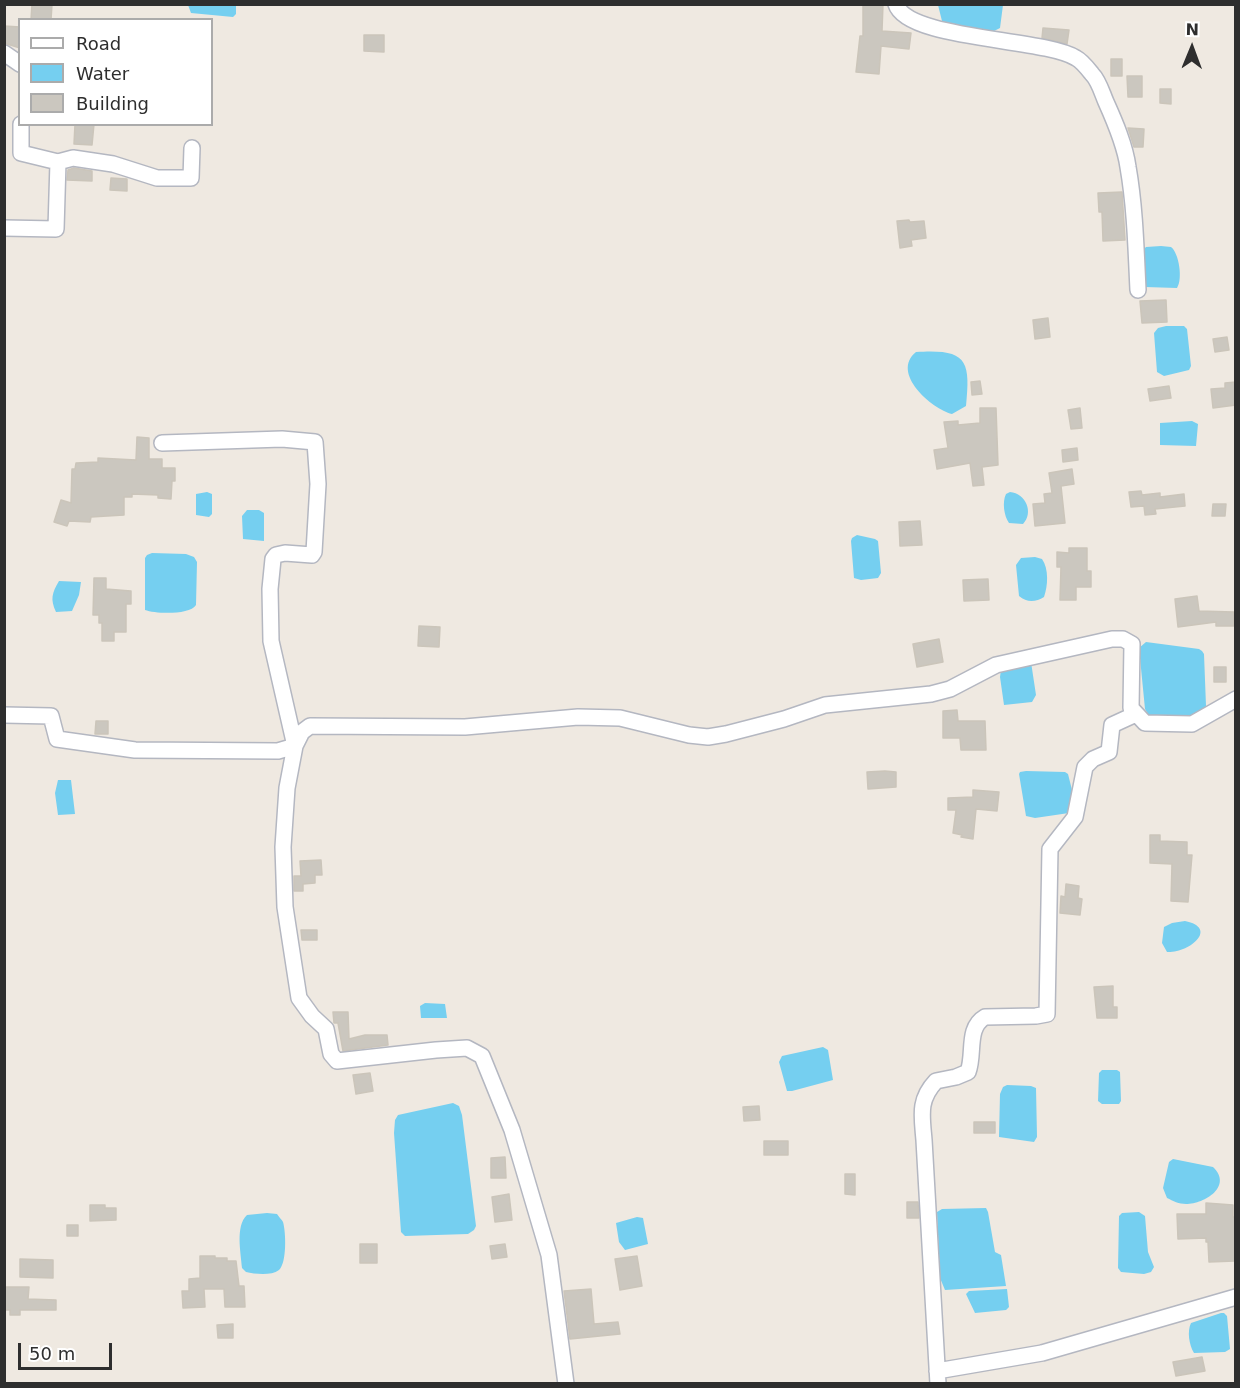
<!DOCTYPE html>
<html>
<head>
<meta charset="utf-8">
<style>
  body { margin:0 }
  #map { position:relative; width:1240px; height:1388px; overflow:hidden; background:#efe9e1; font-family:"DejaVu Sans",sans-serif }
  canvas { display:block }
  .frame { position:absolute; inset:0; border:6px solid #2e2e2e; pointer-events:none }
  .legend { position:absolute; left:18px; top:18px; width:195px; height:108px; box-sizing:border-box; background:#fff; border:2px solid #ababab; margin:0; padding:8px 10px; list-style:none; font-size:18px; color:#2e2e2e }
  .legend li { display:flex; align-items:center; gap:12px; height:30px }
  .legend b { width:30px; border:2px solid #ababab }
  .north { position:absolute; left:1162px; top:18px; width:60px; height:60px; -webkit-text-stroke:4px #fff; paint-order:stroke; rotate:1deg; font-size:16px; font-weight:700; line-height:24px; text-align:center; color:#2e2e2e }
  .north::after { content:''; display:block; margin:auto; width:21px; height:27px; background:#2e2e2e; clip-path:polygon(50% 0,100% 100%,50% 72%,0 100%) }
  .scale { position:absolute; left:18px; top:1343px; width:94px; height:27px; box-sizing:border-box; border:3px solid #2e2e2e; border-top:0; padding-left:8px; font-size:18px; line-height:21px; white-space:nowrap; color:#2e2e2e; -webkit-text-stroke:4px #fff; paint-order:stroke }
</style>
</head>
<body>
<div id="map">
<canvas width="1240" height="1388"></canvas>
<div class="frame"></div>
<ul class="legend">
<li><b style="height:8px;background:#fff"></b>Road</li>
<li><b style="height:16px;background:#75cff0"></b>Water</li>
<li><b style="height:16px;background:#cbc7bf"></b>Building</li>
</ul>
<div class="north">N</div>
<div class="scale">50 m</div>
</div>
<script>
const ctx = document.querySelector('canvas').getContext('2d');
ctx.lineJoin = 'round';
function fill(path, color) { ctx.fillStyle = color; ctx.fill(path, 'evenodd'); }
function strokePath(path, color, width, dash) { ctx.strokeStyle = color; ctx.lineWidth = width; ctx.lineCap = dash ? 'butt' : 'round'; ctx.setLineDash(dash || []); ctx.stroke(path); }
fill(new Path2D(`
  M 188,5 L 236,5 L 236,14 L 233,17 L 191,13 Z
  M 938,5 L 1003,5 L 1000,28 L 994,31 L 950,28 L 943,25 Z
  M 1161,246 L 1171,247 C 1179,253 1183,279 1177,288 L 1145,287 L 1144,249 L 1146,247 Z
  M 1166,326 L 1184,326 L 1187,329 L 1191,366 L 1189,370 L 1164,376 L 1157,372 L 1154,333 L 1158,328 Z
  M 916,352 C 966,349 971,359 966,406 L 952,414 C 932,409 890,373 916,352 Z
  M 1192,421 L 1198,424 L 1196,446 L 1160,445 L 1160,423 Z
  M 207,492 L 212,494 L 212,514 L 209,517 L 196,515 L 196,494 Z
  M 1010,492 C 1026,493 1034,513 1023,524 L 1009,523 C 1004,516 1002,502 1006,494 Z
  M 247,510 L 259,510 L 264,513 L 264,541 L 243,539 L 242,516 Z
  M 857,535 L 875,539 L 878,541 L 881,573 L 878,578 L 861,580 L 854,578 L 851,541 L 852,538 Z
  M 152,553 L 186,554 L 194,557 L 197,562 L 196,605 C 190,615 156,614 145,610 L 145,558 L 147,555 Z
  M 1035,557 L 1042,559 C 1049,569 1048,586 1044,597 C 1036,602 1027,603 1019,596 L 1016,565 L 1021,558 Z
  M 59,581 L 81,582 L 79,595 L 72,611 L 56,612 C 50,599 52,593 59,581 Z
  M 1146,642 L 1199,649 L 1202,651 L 1204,654 L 1206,706 L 1204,710 L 1185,718 L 1151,719 L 1145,709 L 1139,648 Z
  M 1031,662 L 1036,695 L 1032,702 L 1004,705 L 1000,677 L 1001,670 Z
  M 1026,771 L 1065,772 L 1068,774 L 1075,802 L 1069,813 L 1035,818 L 1026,816 L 1019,774 L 1020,772 Z
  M 58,780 L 71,780 L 75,814 L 58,815 L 55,793 Z
  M 1185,921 C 1219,928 1190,953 1167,952 L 1162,943 L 1164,927 L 1172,923 Z
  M 425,1003 L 445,1004 L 447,1018 L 421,1018 L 420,1006 Z
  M 823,1047 L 828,1050 L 833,1080 L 792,1091 L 787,1091 L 779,1062 L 782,1056 Z
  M 1102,1070 L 1117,1070 L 1120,1072 L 1121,1101 L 1119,1104 L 1102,1104 L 1098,1101 L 1099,1073 Z
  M 1007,1085 L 1031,1086 L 1036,1088 L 1037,1137 L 1034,1142 L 999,1137 L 1000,1094 L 1003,1087 Z
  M 453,1103 L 459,1106 L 462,1115 L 476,1226 L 474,1230 L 468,1234 L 405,1236 L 401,1232 L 394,1133 L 395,1120 L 398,1115 Z
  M 1173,1159 L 1213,1167 C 1233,1186 1205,1204 1186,1204 C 1179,1204 1173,1201 1167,1198 L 1163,1188 L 1169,1162 Z
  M 986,1208 L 988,1212 L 995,1252 L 1001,1255 L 1006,1286 L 945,1290 L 940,1278 L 937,1212 L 942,1209 Z
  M 1139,1212 L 1145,1216 L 1148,1252 L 1154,1267 L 1151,1272 L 1144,1274 L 1121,1272 L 1118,1268 L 1119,1216 L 1122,1213 Z
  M 267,1213 L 277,1214 C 279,1217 282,1220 283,1222 C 286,1232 287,1263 279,1270 C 271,1276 255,1274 246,1272 L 242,1268 C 241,1253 235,1226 247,1215 Z
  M 637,1217 L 643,1218 L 648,1244 L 625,1250 L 619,1242 L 616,1223 Z
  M 1007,1289 L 1009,1307 L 1006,1310 L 975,1313 L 966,1294 L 969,1291 Z
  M 1221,1313 L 1224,1313 L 1227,1316 L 1230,1349 L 1225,1352 L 1194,1353 C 1189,1345 1187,1331 1191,1323 Z`), '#75cff0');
const building = new Path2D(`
  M 32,4 L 52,4 L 51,20 L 31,20 Z
  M 863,4 L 883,4 L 882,31 L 911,33 L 909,49 L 881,46 L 879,74 L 856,72 L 860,36 L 863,36 Z
  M 4,26 L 20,27 L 20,48 L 4,43 Z
  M 1043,28 L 1069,30 L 1067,44 L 1042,38 Z
  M 364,35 L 384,35 L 384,52 L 364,51 Z
  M 1111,59 L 1122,59 L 1122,76 L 1111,76 Z
  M 1127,76 L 1142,76 L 1142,97 L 1128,97 Z
  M 1160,89 L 1171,89 L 1171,104 L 1160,103 Z
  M 75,124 L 94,124 L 92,145 L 74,144 Z
  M 1128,128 L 1144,129 L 1143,147 L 1134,147 Z
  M 74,168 L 92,171 L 92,181 L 67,180 L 68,170 Z
  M 111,178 L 127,179 L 127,191 L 110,190 Z
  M 1122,192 L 1125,240 L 1103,241 L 1102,212 L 1099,212 L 1098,193 Z
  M 909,220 L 910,222 L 924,221 L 926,238 L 911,240 L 912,246 L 900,248 L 897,221 Z
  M 1166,300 L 1167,322 L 1142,323 L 1140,301 Z
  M 1048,318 L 1050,337 L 1035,339 L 1033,320 Z
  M 1227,337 L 1229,350 L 1215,352 L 1213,339 Z
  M 980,381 L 982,394 L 972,395 L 971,382 Z
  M 1236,382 L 1236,405 L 1213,408 L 1211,389 L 1225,388 L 1225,383 Z
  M 1169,386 L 1171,398 L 1150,401 L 1148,389 Z
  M 980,408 L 996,408 L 998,465 L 982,467 L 984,485 L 973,486 L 970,463 L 937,469 L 934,450 L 948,448 L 944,422 L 958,421 L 958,425 L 980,423 Z
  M 1080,408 L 1082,428 L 1071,429 L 1068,410 Z
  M 137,437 L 149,438 L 149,459 L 162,459 L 162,468 L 175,468 L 175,481 L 172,481 L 171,499 L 158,498 L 158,495 L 132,494 L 132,497 L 124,497 L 124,515 L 91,517 L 90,522 L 69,521 L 67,526 L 54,522 L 61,500 L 71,503 L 72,469 L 75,469 L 76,463 L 98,462 L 98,458 L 136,460 Z
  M 1077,448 L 1078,460 L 1063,462 L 1062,450 Z
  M 1072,469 L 1074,484 L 1061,486 L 1065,523 L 1035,526 L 1033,504 L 1045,503 L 1044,494 L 1052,493 L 1049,473 Z
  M 1141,491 L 1142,495 L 1160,493 L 1160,497 L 1184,494 L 1185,506 L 1155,509 L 1156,514 L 1145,515 L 1144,506 L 1131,507 L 1129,492 Z
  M 1213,504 L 1226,504 L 1225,516 L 1212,516 Z
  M 920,521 L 922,545 L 900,546 L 899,522 Z
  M 1069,548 L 1087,548 L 1087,571 L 1091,571 L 1091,587 L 1076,587 L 1076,600 L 1060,600 L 1061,567 L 1057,567 L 1057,552 L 1069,553 Z
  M 94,578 L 106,578 L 106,589 L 131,591 L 131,604 L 126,604 L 126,632 L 114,632 L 114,641 L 102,641 L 102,623 L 99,623 L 99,615 L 93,615 Z
  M 988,579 L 989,600 L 964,601 L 963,580 Z
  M 1197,596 L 1199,611 L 1234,612 L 1234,626 L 1216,626 L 1216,622 L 1178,627 L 1175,599 Z
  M 419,626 L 440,627 L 439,647 L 418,646 Z
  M 939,639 L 943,662 L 917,667 L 913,644 Z
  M 1214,667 L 1226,667 L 1226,682 L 1214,682 Z
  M 957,710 L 958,721 L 985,721 L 986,750 L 961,750 L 960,738 L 943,738 L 943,711 Z
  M 96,721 L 108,721 L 108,734 L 95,734 Z
  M 885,771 L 896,772 L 896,787 L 868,789 L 867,772 Z
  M 973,790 L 999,792 L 997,811 L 976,809 L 973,839 L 961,837 L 962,835 L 953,833 L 956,810 L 948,810 L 948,798 L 973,797 Z
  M 1150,835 L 1160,835 L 1160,841 L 1187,842 L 1187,855 L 1192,855 L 1188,902 L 1171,901 L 1172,864 L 1150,863 Z
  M 321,860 L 322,875 L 315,875 L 315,883 L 303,884 L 303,891 L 294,891 L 294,876 L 301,876 L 300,861 Z
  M 1066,884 L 1079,886 L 1078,898 L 1082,899 L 1080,915 L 1060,913 L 1061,896 L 1065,897 Z
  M 301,930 L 317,930 L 317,940 L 302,940 Z
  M 1113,986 L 1113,1007 L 1117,1007 L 1117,1018 L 1097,1018 L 1094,987 Z
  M 333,1012 L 348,1012 L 349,1039 L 365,1035 L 387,1035 L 388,1045 L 343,1051 L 338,1023 L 334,1023 Z
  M 370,1073 L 373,1091 L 356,1094 L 353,1075 Z
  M 759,1106 L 760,1120 L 744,1121 L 743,1107 Z
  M 974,1122 L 995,1122 L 995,1133 L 974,1133 Z
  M 764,1141 L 788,1141 L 788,1155 L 764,1155 Z
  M 505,1157 L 506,1178 L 491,1178 L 491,1158 Z
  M 845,1174 L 855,1174 L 855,1195 L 845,1194 Z
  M 509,1194 L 512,1220 L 495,1222 L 492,1197 Z
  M 907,1202 L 918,1202 L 919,1218 L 907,1218 Z
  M 1206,1203 L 1233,1205 L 1233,1217 L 1236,1217 L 1235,1261 L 1209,1262 L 1208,1242 L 1206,1242 L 1206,1238 L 1178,1239 L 1177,1214 L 1206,1214 Z
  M 90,1205 L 105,1205 L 105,1208 L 116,1208 L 116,1220 L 90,1221 Z
  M 67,1225 L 78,1225 L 78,1236 L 67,1236 Z
  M 360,1244 L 377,1244 L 377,1263 L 360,1263 Z
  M 505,1244 L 507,1257 L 492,1259 L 490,1246 Z
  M 200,1256 L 215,1256 L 215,1258 L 227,1258 L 227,1261 L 236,1261 L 239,1286 L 244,1286 L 245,1307 L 225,1307 L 224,1289 L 204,1289 L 205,1307 L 183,1308 L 182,1291 L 189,1291 L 189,1279 L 200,1278 Z
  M 637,1256 L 642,1286 L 620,1290 L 615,1259 Z
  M 20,1259 L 53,1260 L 53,1278 L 20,1277 Z
  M 5,1287 L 29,1287 L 28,1299 L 56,1300 L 56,1310 L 20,1310 L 20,1315 L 10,1315 L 10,1310 L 4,1310 Z
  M 591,1289 L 594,1324 L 618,1322 L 620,1334 L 570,1339 L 564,1291 Z
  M 233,1324 L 233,1338 L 218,1338 L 217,1325 Z
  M 1202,1357 L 1205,1371 L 1176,1376 L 1173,1362 Z`);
fill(building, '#cbc7bf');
strokePath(building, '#cbc5ba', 1.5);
const minor = new Path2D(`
  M 896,4 C 907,40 1044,38 1076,58 C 1082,61 1088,69 1092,74 C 1099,81 1102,93 1106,102 C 1115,122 1125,145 1128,167 C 1135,207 1136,249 1138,290
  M 4,53 L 20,64
  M 21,124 L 21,153 L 58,162 L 73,158 L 113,164 L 157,178 L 191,178 L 192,148
  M 4,228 L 56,229 L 58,162
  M 162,443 L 282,439 L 315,442 L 318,484 L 314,552 L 312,555 L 285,553 L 276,555 L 273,559 L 270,589 L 271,641 L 295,746 L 287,788 L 283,847 L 285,907 L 299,998 L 312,1016 L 326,1029 L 331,1054 L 337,1061 L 436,1050 L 467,1048 L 482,1056 L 512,1130 L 549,1255 L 566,1384
  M 4,715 L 51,716 L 57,739 L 135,750 L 278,751 L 295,746 L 302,732 L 310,726 L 465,727 L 578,717 L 620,718 L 689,735 L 708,737 L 726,734 L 784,719 L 825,705 L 931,694 L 950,689 L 996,665 L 1112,639 L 1123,639 L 1132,644 L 1131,708 L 1145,723 L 1192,724 L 1236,699
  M 937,1371 L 1042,1353 L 1236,1297
  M 938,1384 L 924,1140 C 922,1116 918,1100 936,1081 L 956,1077 L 968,1072 C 975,1054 966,1028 985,1017 L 1036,1016 L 1047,1014 L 1050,849 L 1075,817 L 1085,767 L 1093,759 L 1109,752 L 1112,725 L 1136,714`);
strokePath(minor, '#b4b7c1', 18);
strokePath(minor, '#fff', 15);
</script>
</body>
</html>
